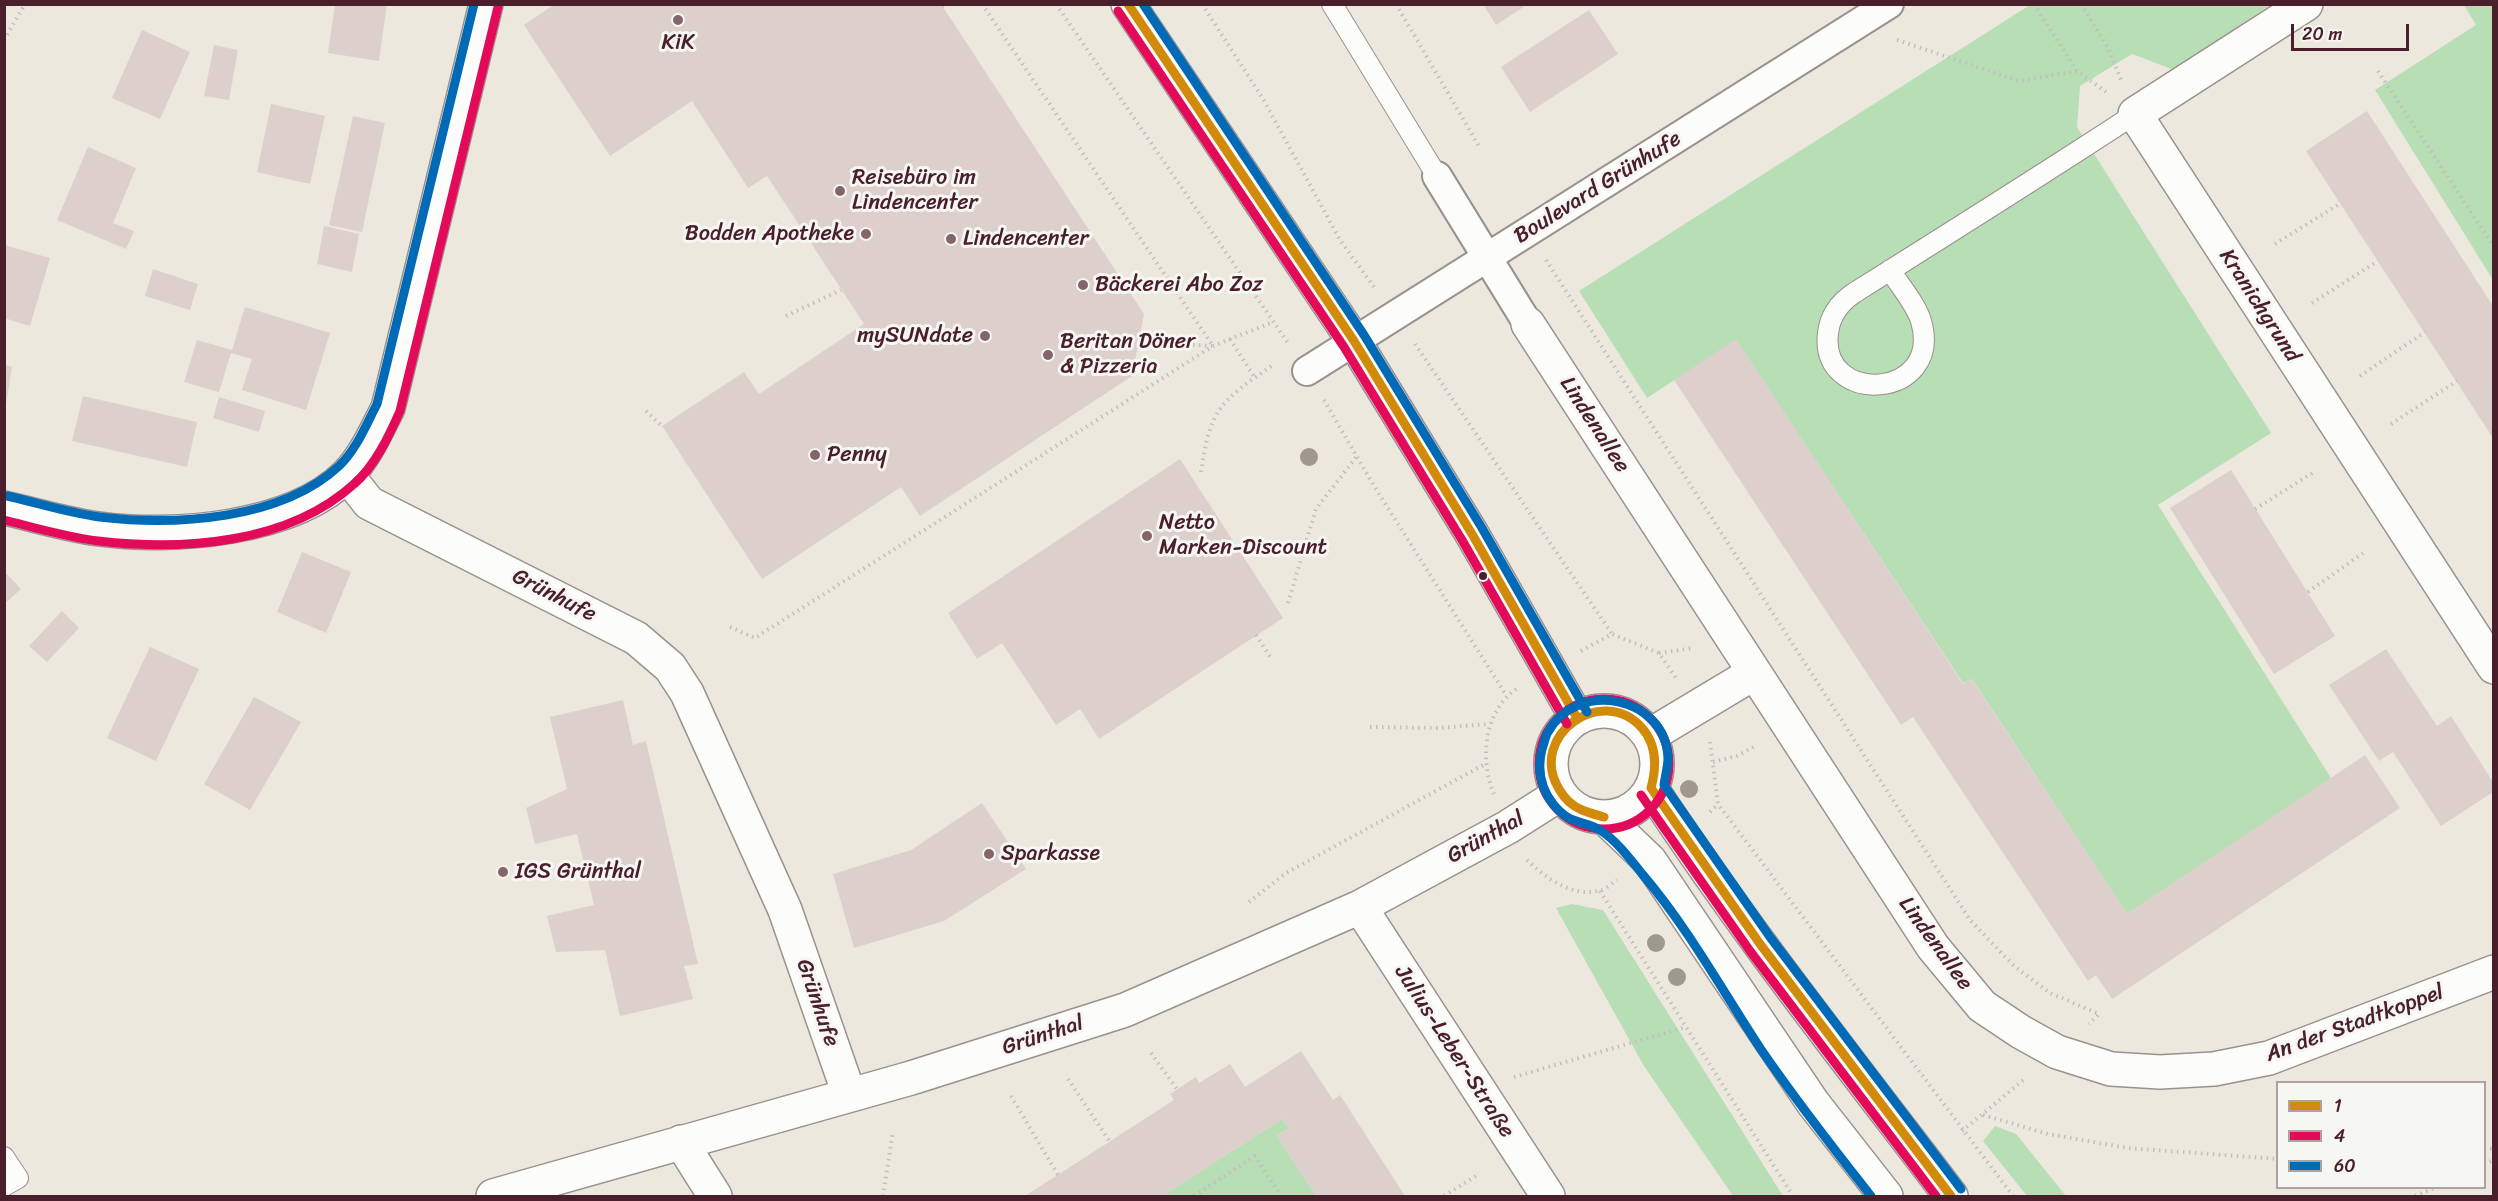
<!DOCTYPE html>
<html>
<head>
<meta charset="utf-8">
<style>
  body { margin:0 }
  #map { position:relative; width:2498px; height:1201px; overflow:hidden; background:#ede8de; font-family:Sriracha,sans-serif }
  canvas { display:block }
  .frame { position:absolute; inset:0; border:6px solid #4a1f2b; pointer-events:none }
  .legend { position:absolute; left:2276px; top:1081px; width:210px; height:108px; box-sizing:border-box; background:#f6f6f2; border:2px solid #b1a0a2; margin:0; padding:8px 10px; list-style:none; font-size:18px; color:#4a1f2b }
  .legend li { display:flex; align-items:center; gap:12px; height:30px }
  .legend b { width:30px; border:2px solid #b1a0a2 }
  .scale { position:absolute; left:2291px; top:24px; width:118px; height:27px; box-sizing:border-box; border:3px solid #4a1f2b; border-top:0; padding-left:8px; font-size:18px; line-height:21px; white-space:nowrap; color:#4a1f2b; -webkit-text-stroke:4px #f6f6f2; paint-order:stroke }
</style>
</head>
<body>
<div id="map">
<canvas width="2498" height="1201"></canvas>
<div class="frame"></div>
<ul class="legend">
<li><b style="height:8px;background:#d18a09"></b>1</li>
<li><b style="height:8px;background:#e30b59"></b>4</li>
<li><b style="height:8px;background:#006ab7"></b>60</li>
</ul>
<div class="scale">20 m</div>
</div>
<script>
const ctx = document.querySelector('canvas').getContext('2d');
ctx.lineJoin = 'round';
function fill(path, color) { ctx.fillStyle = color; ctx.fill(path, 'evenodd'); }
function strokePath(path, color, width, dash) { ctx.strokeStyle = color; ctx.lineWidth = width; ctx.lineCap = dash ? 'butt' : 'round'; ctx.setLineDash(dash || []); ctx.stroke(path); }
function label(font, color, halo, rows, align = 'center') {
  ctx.font = font + ' Sriracha,sans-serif'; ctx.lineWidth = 6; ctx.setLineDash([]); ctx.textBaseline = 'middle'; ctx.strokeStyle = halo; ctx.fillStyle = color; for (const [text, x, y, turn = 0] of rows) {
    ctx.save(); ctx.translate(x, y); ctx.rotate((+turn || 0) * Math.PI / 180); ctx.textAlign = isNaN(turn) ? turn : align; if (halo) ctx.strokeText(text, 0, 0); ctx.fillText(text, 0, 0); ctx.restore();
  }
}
fill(new Path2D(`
  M 2030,5 L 2270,5 L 2174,70 L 2132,54 L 2080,86 L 2077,127 L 2271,433 L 2158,505 L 2331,778 L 2127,914 L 1972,679 L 1963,683 L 1736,340 L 1647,398 L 1579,291 Z
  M 2464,5 L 2493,5 L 2493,280 L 2375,90 L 2476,25 Z
  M 1572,904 L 1603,910 L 1783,1196 L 1733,1196 L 1644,1066 L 1556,908 Z
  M 1282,1119 L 1289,1128 L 1277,1136 L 1316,1196 L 1162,1196 Z
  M 1995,1126 L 2016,1134 L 2066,1196 L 2027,1196 L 1983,1141 Z`), '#b7deb4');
fill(new Path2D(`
  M 335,4 L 387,4 L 379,61 L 328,53 Z
  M 555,4 L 941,4 L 1144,314 L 1132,376 L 920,516 L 901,487 L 762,579 L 662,426 L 744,372 L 759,394 L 864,324 L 767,176 L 748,188 L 692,101 L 610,156 L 524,25 Z
  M 1483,4 L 1528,4 L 1496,25 Z
  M 1589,10 L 1618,54 L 1530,112 L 1501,67 Z
  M 142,30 L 190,52 L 160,119 L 112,98 Z
  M 214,45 L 238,50 L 229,100 L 204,96 Z
  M 271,104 L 325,116 L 310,184 L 257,172 Z
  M 2367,111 L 2493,306 L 2493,438 L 2306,151 Z
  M 353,116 L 385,123 L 362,232 L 329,225 Z
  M 88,147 L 136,168 L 113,223 L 134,231 L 126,249 L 57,220 Z
  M 324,226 L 359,234 L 352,272 L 317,264 Z
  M 4,245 L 50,258 L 30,326 L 4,318 Z
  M 153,269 L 198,284 L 190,310 L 145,296 Z
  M 245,307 L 330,333 L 306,410 L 242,390 L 252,359 L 231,353 L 219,392 L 184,382 L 197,340 L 232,350 Z
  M 1736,339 L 1963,684 L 1971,678 L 2127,914 L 2365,755 L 2400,808 L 2112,999 L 2096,975 L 2088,981 L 1913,717 L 1901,725 L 1674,380 Z
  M 4,365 L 12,367 L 6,404 L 4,404 Z
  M 83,396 L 197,422 L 187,467 L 72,441 Z
  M 219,397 L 265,411 L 259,432 L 213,418 Z
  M 1180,459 L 1283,618 L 1099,739 L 1080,709 L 1056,725 L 1002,643 L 977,659 L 948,613 Z
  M 2231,470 L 2335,636 L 2274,674 L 2170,508 Z
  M 302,552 L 351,572 L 326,633 L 277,612 Z
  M 4,571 L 21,589 L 4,604 Z
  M 62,611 L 79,628 L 47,662 L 29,646 Z
  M 150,647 L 199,669 L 156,761 L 107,738 Z
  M 2386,649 L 2437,726 L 2451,716 L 2493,782 L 2493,792 L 2441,826 L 2393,752 L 2379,761 L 2329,685 Z
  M 254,697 L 301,722 L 250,810 L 204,784 Z
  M 623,700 L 633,745 L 646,741 L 698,964 L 684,966 L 693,999 L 620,1016 L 605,950 L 556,952 L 547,916 L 594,905 L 577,834 L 535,844 L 526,808 L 567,789 L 550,717 Z
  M 982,803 L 1026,869 L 944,921 L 854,948 L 833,874 L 911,850 Z
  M 1301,1051 L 1333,1100 L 1340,1095 L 1405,1196 L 1316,1196 L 1277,1136 L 1289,1128 L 1282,1119 L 1162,1196 L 1025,1196 L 1174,1100 L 1170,1094 L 1196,1077 L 1199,1083 L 1230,1064 L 1245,1087 Z`), '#ddcfcb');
const service = new Path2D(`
  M 1332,4 L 1437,176
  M 1890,270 C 1900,286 1916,304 1921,321 C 1944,400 1819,407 1828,333 C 1830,316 1839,303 1854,293 C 1948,234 2042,175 2135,114
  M 4,1157 L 18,1178 L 4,1186`);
const pedestrian = new Path2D(`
  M 1437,176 L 1528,324
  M 1307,371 L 1889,4`);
const minor = new Path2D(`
  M 1128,4 L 1354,341 L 1472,534 L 1577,718
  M 2306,4 L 2135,114 L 2494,667
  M 1528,324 L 1933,947 L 1982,1006 L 2021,1032 L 2057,1052 L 2111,1069 L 2160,1072 L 2214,1069 L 2269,1058 L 2494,972
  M 347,475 L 369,503 L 636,638 L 670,667 L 687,693 L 785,910 L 849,1094
  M 4,508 C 36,515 67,525 99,529 C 172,539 292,530 347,475 C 365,457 376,431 388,408 L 486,4
  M1551 764a53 53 0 1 1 106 0a53 53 0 1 1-106 0Z
  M 1649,736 L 1754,673
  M 1651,788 C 1744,930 1849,1062 1951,1196
  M 1604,817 L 1650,861 L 1813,1103 L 1886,1196
  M 1360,907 L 1548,1196
  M 681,1142 L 715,1196
  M 493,1196 L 911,1078 L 1125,1010 L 1360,907 L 1508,827 L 1560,794`);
strokePath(service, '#9a918e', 22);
strokePath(pedestrian, '#9a918e', 32);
strokePath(minor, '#9a918e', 36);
strokePath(new Path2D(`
  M 982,4 L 1213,346
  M 1056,4 L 1288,343
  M 1202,4 L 1263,99 L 1340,240 L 1374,287
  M 1396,4 L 1480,148
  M 2034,4 L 2077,71 L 2106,92
  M 2081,4 L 2108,48 L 2121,80
  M 942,6 L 945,4
  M 4,40 L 25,4
  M 1897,40 L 2019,81 L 2077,71
  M 2378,71 L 2494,247
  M 2275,244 L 2341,203
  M 1546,260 L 1970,920 L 2014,966 L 2050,993 L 2099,1014 L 2089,1024
  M 2312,303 L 2378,261
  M 786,316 L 841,290
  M 1230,339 L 1255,378
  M 1139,342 L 1212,346
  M 1415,344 L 1612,634
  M 2360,376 L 2425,332
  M 1324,400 L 1374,486 L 1506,695
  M 646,411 L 662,426
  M 2391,424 L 2457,381
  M 1201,472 C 1210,408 1221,401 1273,365
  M 2255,509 L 2314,472
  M 2308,592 L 2366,551
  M 1288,603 L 1316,509 L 1357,456
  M 730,627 L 755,638 L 1213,346 L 1273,322
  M 1256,635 L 1271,658
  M 1581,651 L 1612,634 L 1659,653 L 1676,678
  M 1659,653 L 1694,648
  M 1370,727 L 1437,728 L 1490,724
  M 1710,742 L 1718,804 L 2013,1196
  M 1713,762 L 1737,756 L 1757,745
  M 1494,794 C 1479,760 1484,709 1518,688
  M 1710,812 L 1718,804
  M 1527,860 C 1544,877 1574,899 1601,890 C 1606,889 1612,883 1617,880
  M 1600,891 L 1793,1196
  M 1249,902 L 1286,873 L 1485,764
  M 1151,1053 L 1177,1089
  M 1514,1077 L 1686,1027
  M 1068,1079 L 1110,1142
  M 1011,1096 L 1058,1175
  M 1983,1115 L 2048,1134 L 2127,1148 L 2278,1159
  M 1962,1131 L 2026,1078
  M 2484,1148 L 2494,1149
  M 2484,1164 L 2494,1160
  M 883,1196 L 893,1131
  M 1194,1196 L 1255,1156 L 1281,1196
  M 1444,1196 L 1476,1176
  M 2415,1196 L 2434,1188`), '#c3bebe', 4, [1.5, 4.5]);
strokePath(service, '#fcfcfa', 20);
strokePath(pedestrian, '#fcfcfa', 28);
strokePath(minor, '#fcfcfa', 33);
strokePath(new Path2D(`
  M 1128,4 L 1354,341 L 1472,534 L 1577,718
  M 1651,788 L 1760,944 L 1951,1196
  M 1604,817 C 1597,815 1589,813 1582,810 C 1572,806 1564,798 1559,789 C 1527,736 1602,683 1642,728 C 1657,745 1657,766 1651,788`), '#d18a09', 9);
strokePath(new Path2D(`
  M 1118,11 L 1344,347 L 1462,540 L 1567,724
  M 4,520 C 36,528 66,537 98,541 C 183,551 288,544 354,484 C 375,466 389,436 400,411 L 498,7
  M1539 764a65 65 0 1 1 130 0a65 65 0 1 1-130 0Z
  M 1641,795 L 1750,951 L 1936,1196`), '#e30b59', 9);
strokePath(new Path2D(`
  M 1143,4 L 1364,335 L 1482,528 L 1587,712
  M 7,496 C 38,503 69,513 100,517 C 175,526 281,520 339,466 C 356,450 366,425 377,404 L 474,4
  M 1871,1196 C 1833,1148 1795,1099 1760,1048 C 1722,990 1688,928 1643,875 C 1631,860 1616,840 1600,830 C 1581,819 1571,826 1553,804 C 1540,787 1537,769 1542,749 C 1544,744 1545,737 1548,732 C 1577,679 1666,696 1668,758 C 1668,767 1665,777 1664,785 L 1770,937 L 1961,1189`), '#006ab7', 9);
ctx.fillStyle = '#9e988d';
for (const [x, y] of [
  [1309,457],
  [1689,789],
  [1656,943],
  [1677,977]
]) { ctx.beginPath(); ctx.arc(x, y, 9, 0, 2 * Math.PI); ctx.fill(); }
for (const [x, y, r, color] of [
  [678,20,6,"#83656a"],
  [840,191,6,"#83656a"],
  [866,234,6,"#83656a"],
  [951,239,6,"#83656a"],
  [1083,285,6,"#83656a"],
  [985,336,6,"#83656a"],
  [1048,355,6,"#83656a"],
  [815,455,6,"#83656a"],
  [1147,536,6,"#83656a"],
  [1483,576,5,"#4a1f2b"],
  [989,854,6,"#83656a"],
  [503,872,6,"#83656a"]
]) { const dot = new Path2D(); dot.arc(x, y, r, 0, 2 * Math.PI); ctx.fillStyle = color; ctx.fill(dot); strokePath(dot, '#f6f6f2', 2); }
label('22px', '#4a1f2b', '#f6f6f2', [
  ["KiK",678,43,"center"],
  ["Reisebüro im",852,178],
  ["Lindencenter",852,203],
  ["Bodden Apotheke",854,234,"right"],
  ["Lindencenter",963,239],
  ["Bäckerei Abo Zoz",1095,285],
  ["mySUNdate",973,336,"right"],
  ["Beritan Döner",1060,342],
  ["& Pizzeria",1060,367],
  ["Penny",827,455],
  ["Netto",1159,523],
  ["Marken-Discount",1159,548],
  ["Sparkasse",1001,854],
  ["IGS Grünthal",515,872]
], 'left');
label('22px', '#4a1f2b', '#f6f6f2', [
  ["Boulevard Grünhufe",1598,188,-32],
  ["Kranichgrund",2259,306,57],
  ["Lindenallee",1594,425,57],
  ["Grünhufe",554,596,27],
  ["Grünthal",1486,838,-29],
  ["Lindenallee",1935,944,54],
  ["Grünhufe",817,1003,71],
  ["An der Stadtkoppel",2355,1024,-20],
  ["Grünthal",1043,1036,-18],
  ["Julius-Leber-Straße",1454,1052,57]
]);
</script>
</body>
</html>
